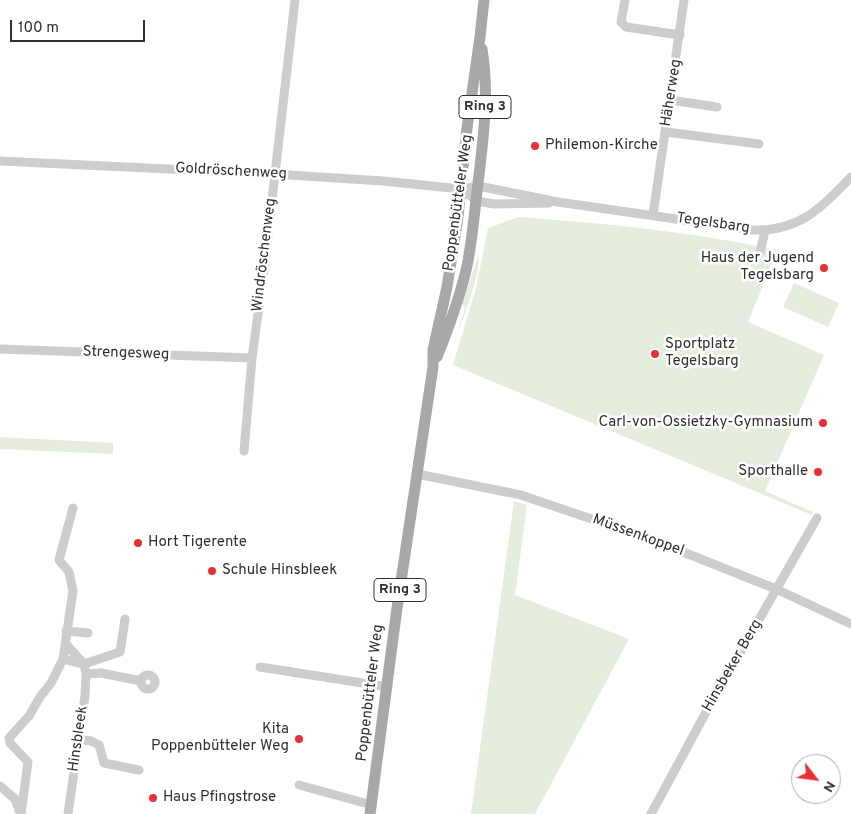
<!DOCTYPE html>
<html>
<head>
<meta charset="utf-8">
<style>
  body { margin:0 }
  #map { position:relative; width:851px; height:814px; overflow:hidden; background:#fff; font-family:Overpass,sans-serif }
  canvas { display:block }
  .north { position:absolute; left:791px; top:754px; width:50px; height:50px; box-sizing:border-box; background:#fff; border:1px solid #acacac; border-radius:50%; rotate:120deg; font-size:14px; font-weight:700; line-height:20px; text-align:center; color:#303030 }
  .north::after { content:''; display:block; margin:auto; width:18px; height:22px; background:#ec2d31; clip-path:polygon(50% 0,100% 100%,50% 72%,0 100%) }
  .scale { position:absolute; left:10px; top:20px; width:135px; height:22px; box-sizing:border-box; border:2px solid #303030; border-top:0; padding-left:6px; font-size:15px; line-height:18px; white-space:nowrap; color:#303030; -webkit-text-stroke:4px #fff; paint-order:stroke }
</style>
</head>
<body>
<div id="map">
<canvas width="851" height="814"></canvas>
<div class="north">N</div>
<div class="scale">100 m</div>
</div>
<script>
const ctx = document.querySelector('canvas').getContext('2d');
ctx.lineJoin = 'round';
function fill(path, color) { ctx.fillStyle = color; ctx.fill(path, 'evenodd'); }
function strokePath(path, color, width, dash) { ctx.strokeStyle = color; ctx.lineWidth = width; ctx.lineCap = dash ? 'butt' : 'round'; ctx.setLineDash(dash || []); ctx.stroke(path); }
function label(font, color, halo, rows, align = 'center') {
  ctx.font = font + ' Overpass,sans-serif'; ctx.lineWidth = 5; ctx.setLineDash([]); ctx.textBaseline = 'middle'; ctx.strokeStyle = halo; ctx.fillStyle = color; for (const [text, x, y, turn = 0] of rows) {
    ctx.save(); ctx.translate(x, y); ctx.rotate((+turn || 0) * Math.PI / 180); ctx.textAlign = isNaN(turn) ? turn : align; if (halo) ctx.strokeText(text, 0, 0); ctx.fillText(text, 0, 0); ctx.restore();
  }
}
fill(new Path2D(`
  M 518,217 C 605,223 692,232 777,250 L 748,322 L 824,355 L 765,491 L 813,512 L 812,515 L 453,365 L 476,288 L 488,228 Z
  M 478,256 C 482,270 461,325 455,341 L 465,308 L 462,304 Z
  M 794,283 L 839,303 L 828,327 L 783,307 Z
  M 0,437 L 113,443 L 113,454 L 0,449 Z
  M 514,501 L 527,505 L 515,595 L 629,639 L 535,814 L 471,814 Z`), '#e5eede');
strokePath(new Path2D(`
  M 625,0 L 621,22 L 626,27 L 680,35
  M 670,100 L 717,107
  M 666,132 L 759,144
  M 0,161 L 274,174 L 383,181 L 461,189 L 478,186 L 558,202 L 752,230 C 799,232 820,209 851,177
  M 461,189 L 477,201 L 494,204 L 549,203
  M 653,215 L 684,0
  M 760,252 L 765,231
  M 0,349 L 252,358
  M 244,451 L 252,358 L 264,270 L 295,0
  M 417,474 L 521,495 L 653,540 L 776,589 L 851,624
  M 66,631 L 88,633
  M 65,643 L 84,664
  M 63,659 L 84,664 L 120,652 L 125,619
  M 260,667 L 388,687
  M 86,674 L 101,673 L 141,681
  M141 682a7 7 0 1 1 14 0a7 7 0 1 1-14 0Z
  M 79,739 L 91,741 L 99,745 L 104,763 L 139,770
  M 299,785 L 372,805
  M 0,786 L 15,799 L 20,813
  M 21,814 L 28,762 L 10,743 L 9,738 L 29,716 L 40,697 L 51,683 L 63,659 L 73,591 L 69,572 L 59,560 L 73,508
  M 68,814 L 85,696 L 86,674 L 84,664
  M 651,814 L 704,716 L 817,518`), '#cdcdcd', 9);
strokePath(new Path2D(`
  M 437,357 C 449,327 460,297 467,266 C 473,236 475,205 479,175 C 484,133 489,91 482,49
  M 370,814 L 397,608 L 433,367 L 433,350 L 447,287 L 458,217 L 467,128 L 480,37 L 484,0`), '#a8a8a8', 11);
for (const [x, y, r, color] of [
  [535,146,5,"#ec2d31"],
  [824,268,5,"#ec2d31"],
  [655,354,5,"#ec2d31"],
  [823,423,5,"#ec2d31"],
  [818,472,5,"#ec2d31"],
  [138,543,5,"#ec2d31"],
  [212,571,5,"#ec2d31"],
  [299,739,5,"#ec2d31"],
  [153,798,5,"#ec2d31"]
]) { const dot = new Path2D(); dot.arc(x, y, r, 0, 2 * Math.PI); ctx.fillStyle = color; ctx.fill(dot); strokePath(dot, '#fff', 2); }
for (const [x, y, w] of [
  [485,107,52],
  [400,590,52]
]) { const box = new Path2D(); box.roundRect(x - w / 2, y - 11.5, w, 23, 4); ctx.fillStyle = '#fff'; ctx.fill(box); strokePath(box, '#303030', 1); }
label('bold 14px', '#303030', null, [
  ["Ring 3",485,107],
  ["Ring 3",400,590]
]);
label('15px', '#303030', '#fff', [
  ["Häherweg",672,93,-81],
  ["Goldröschenweg",231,172,3],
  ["Poppenbütteler Weg",459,203,-82],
  ["Tegelsbarg",713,224,8],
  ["Windröschenweg",265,255,-83],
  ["Strengesweg",126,354,2],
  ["Müssenkoppel",638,536,20],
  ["Hinsbeker Berg",733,666,-60],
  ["Poppenbütteler Weg",371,693,-83],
  ["Hinsbleek",79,739,-82]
]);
label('15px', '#303030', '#fff', [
  ["Philemon-Kirche",545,146],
  ["Haus der Jugend",814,259,"right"],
  ["Tegelsbarg",814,276,"right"],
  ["Sportplatz",665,345],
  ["Tegelsbarg",665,362],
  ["Carl-von-Ossietzky-Gymnasium",813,423,"right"],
  ["Sporthalle",808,472,"right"],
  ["Hort Tigerente",148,543],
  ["Schule Hinsbleek",222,571],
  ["Kita",289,730,"right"],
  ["Poppenbütteler Weg",289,747,"right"],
  ["Haus Pfingstrose",163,798]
], 'left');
</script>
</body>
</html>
